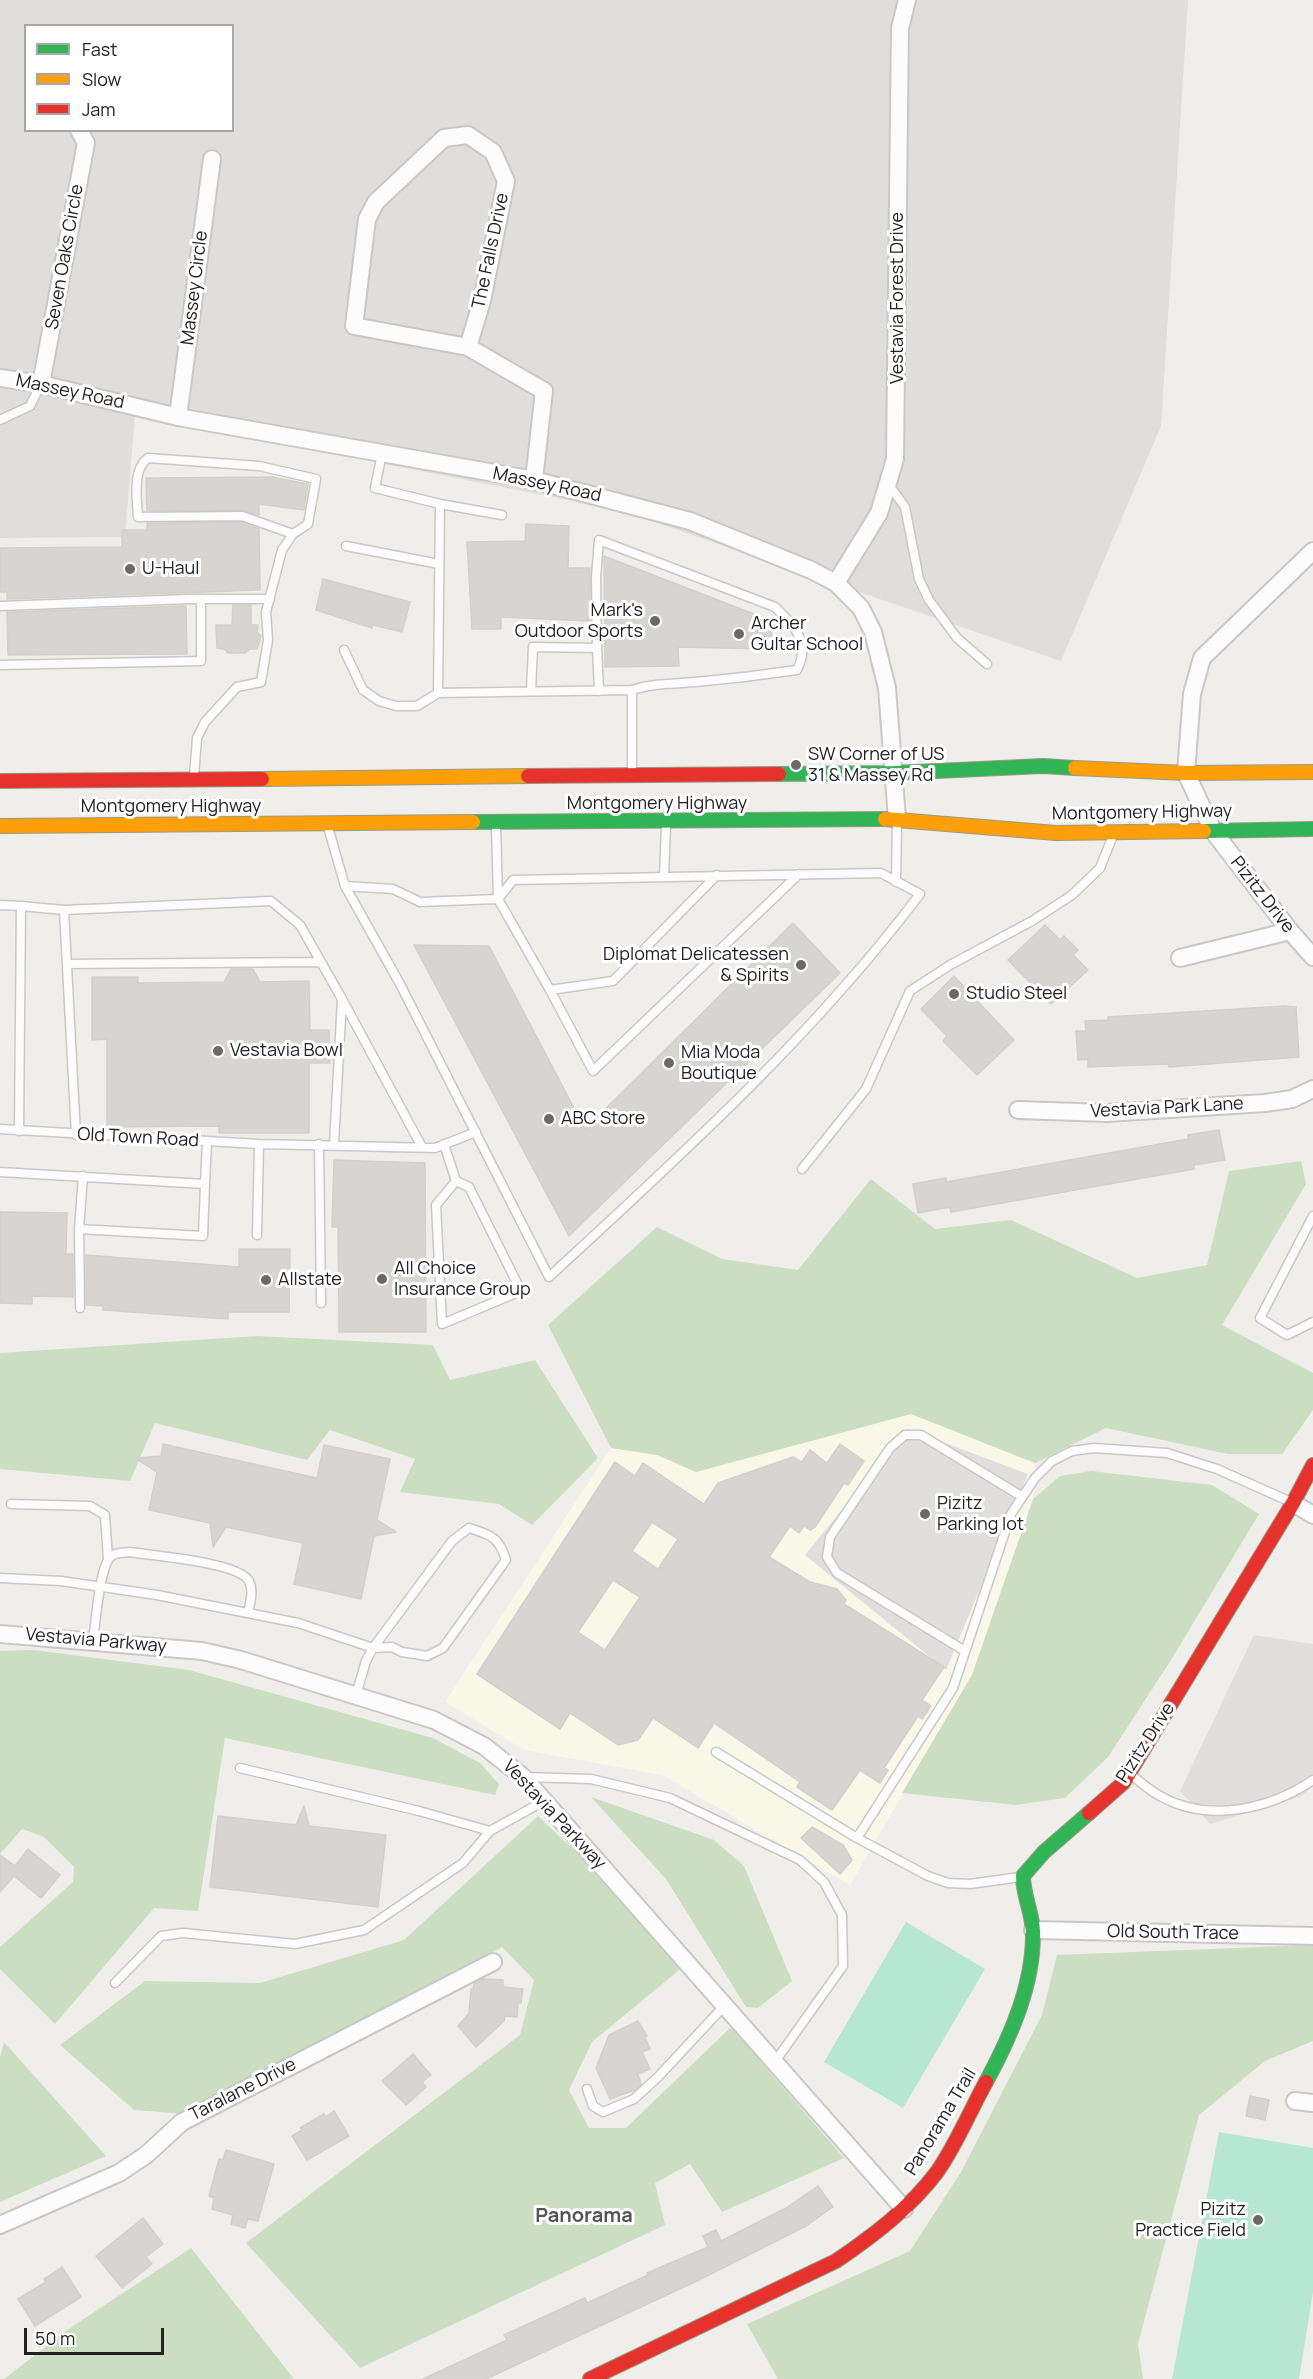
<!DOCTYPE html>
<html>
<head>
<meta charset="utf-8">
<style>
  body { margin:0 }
  #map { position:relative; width:1313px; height:2379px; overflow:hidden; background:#f0eeeb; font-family:Manrope,sans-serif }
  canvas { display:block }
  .legend { position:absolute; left:24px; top:24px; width:210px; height:108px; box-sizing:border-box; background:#fff; border:2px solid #a7a7a7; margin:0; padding:8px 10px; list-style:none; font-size:18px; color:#222 }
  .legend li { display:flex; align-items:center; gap:12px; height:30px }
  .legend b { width:30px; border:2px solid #a7a7a7 }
  .scale { position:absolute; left:24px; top:2328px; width:140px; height:27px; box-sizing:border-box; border:3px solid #222; border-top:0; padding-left:8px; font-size:18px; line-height:21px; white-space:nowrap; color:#222; -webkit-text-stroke:4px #fff; paint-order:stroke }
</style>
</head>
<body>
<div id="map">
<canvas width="1313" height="2379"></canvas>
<ul class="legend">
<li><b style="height:8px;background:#30b455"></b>Fast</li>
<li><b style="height:8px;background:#ff9f0a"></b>Slow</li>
<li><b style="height:8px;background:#e5322d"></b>Jam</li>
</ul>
<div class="scale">50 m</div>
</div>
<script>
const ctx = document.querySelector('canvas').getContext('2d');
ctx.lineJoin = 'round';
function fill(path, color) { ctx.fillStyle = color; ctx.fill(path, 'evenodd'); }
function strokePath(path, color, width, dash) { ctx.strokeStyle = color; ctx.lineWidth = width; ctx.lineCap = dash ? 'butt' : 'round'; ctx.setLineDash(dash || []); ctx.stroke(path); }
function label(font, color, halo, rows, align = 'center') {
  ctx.font = font + ' Manrope,sans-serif'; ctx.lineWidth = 6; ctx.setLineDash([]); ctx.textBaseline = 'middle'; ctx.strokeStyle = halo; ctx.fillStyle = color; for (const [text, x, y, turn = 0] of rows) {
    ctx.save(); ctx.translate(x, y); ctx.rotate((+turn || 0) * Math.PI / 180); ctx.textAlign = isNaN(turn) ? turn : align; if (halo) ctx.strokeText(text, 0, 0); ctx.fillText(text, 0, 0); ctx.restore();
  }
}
fill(new Path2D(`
  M 0,0 L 1188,0 L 1161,426 L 1061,661 L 619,510 L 135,415 L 125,537 L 0,538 ZM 26,26 L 232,26 L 232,130 L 26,130 Z`), '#dfdedc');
fill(new Path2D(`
  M 911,1414 L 1035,1463 L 1033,1499 L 972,1675 L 850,1885 L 662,1775 L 524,1750 L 445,1702 L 611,1448 L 657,1455 L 696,1472 Z`), '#f8f7e8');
fill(new Path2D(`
  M 1301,1161 L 1306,1184 L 1222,1325 L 1313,1373 L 1313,1410 L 1282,1454 L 1228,1454 L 1106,1428 L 1035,1463 L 911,1414 L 696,1472 L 657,1455 L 611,1448 L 548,1325 L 657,1227 L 722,1259 L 798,1270 L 871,1179 L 935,1229 L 1011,1220 L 1137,1278 L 1207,1265 L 1229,1171 Z
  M 257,1336 L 433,1345 L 450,1380 L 535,1360 L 598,1458 L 532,1525 L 499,1504 L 400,1492 L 415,1459 L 330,1430 L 307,1460 L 155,1423 L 130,1481 L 0,1469 L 0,1353 Z
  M 1091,1471 L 1212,1485 L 1259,1514 L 1171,1660 L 1108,1757 L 1065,1798 L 1015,1805 L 902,1793 L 972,1675 L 1033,1499 L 1060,1476 Z
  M 34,1650 L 189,1670 L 433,1738 L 480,1763 L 499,1784 L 495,1795 L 225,1738 L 198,1911 L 154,1908 L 55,2024 L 0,1969 L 0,1947 L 73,1882 L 74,1867 L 44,1837 L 22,1829 L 0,1854 L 0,1651 Z
  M 591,1797 L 714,1840 L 744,1866 L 792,1981 L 758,2008 L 746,2007 L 666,1879 Z
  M 538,1816 L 596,1871 L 684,1966 L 592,2042 L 569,2090 L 589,2128 L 626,2128 L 731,2027 L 844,2158 L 722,2212 L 690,2164 L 655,2183 L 665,2225 L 360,2368 L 246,2243 L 520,2035 L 534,1980 L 502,1947 L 185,2114 L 134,2110 L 60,2045 L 145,1981 L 260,1983 L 404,1940 Z
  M 1313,1945 L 1313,2041 L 1265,2061 L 1199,2115 L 1138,2344 L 1143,2379 L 778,2379 L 747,2324 L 910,2251 L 961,2172 L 1042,2015 L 1057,1955 Z
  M 4,2042 L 106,2156 L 0,2202 L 0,2057 Z
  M 191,2248 L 294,2379 L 4,2379 L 70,2328 Z`), '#cbdec1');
fill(new Path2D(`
  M 906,1922 L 985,1969 L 903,2108 L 824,2062 Z
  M 1219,2132 L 1313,2148 L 1313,2292 L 1299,2379 L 1172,2379 Z`), '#b7e6d2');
fill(new Path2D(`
  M 908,1429 L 1028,1474 L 946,1670 L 805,1555 Z
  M 1254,1635 L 1313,1644 L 1313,1786 L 1300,1797 L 1210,1824 L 1180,1791 Z`), '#e0dfde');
const building = new Path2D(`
  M 272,477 L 308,484 L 304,510 L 259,504 L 259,515 L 242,510 L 147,511 L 146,478 Z
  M 241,522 L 259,529 L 260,590 L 7,599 L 7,592 L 0,592 L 0,548 L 122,547 L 122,530 L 147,530 L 147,523 Z
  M 526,524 L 569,526 L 568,568 L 590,568 L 590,621 L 501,617 L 501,629 L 472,629 L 467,542 L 525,541 Z
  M 604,556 L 772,621 L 771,649 L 678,647 L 679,666 L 605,667 Z
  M 323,579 L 410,602 L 402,632 L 373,625 L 372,628 L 316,610 Z
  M 233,605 L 251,605 L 251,625 L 258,625 L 257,632 L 261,636 L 257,649 L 250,649 L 245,653 L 228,653 L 224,649 L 217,648 L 216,625 L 232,625 Z
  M 186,606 L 187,654 L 8,655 L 7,612 Z
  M 793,923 L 840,973 L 569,1236 L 414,945 L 489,946 L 585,1129 Z
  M 1045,925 L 1060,940 L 1064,936 L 1078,950 L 1073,955 L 1088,970 L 1051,1004 L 1008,960 Z
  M 231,969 L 253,969 L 260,982 L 309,981 L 310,1030 L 329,1030 L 330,1063 L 309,1063 L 309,1133 L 219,1133 L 219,1126 L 107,1127 L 107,1039 L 92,1040 L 92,977 L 138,977 L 138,983 L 224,982 Z
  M 954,976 L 1014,1040 L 977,1075 L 943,1041 L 947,1036 L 921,1009 Z
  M 1285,1006 L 1296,1007 L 1299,1057 L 1169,1067 L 1168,1064 L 1088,1067 L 1088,1059 L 1078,1060 L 1076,1031 L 1086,1031 L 1085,1021 L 1108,1020 L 1108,1017 Z
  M 1219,1130 L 1225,1160 L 1194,1165 L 1194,1169 L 951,1212 L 950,1207 L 918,1213 L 913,1184 L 946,1178 L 946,1182 L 1188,1139 L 1188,1135 Z
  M 334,1160 L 425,1163 L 426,1332 L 339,1332 L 338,1227 L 332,1227 Z
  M 0,1212 L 67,1213 L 66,1254 L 73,1254 L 73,1297 L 32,1296 L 32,1304 L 0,1303 Z
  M 239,1249 L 290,1249 L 289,1312 L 228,1312 L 228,1319 L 103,1310 L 103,1306 L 86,1305 L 86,1255 L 239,1267 Z
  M 163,1444 L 317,1478 L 324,1445 L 390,1459 L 377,1520 L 396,1532 L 374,1536 L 361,1599 L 294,1584 L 303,1543 L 226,1527 L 213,1547 L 210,1523 L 149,1510 L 157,1472 L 135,1458 L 161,1456 Z
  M 840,1444 L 864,1461 L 848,1485 L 844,1483 L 815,1527 L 810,1530 L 804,1526 L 799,1533 L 790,1526 L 769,1557 L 810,1582 L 837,1589 L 846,1600 L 844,1604 L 944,1667 L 922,1700 L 931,1706 L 922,1719 L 918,1716 L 884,1768 L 888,1770 L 880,1783 L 860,1770 L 832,1810 L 797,1787 L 800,1782 L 714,1723 L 698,1748 L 653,1718 L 638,1740 L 618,1745 L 570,1713 L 560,1729 L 477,1674 L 615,1462 L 635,1476 L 643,1463 L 704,1504 L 718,1483 L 793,1457 L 802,1462 L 810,1450 L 827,1463 ZM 652,1522 L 678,1539 L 658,1569 L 632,1551 ZM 613,1580 L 640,1597 L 605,1650 L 578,1632 Z
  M 304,1806 L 309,1826 L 386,1835 L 378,1907 L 210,1887 L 218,1816 L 296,1825 Z
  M 812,1827 L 843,1845 L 852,1860 L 840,1874 L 801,1838 Z
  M 28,1849 L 60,1875 L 41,1898 L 14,1876 L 0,1892 L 0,1855 L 15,1866 Z
  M 483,1979 L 503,1980 L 503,1987 L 523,1989 L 521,2003 L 518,2003 L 517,2017 L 505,2016 L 504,2021 L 476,2047 L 458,2026 L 469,2013 L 471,1989 L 473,1989 L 474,1984 Z
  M 638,2021 L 647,2036 L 645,2037 L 650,2049 L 642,2052 L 650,2069 L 638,2074 L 641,2084 L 635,2090 L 610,2099 L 596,2068 L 609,2035 Z
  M 413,2054 L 431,2075 L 422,2082 L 426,2087 L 406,2105 L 382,2081 Z
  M 1250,2096 L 1269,2100 L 1265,2120 L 1246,2116 Z
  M 334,2111 L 349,2136 L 307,2160 L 292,2136 L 302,2130 L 300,2128 L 324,2114 L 326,2117 Z
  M 226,2150 L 274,2164 L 258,2221 L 248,2219 L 245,2228 L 231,2224 L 233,2215 L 212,2209 L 214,2198 L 209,2196 L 219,2159 L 223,2160 Z
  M 818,2186 L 833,2207 L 806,2226 L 697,2281 L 486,2379 L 423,2379 L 507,2340 L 504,2335 L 585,2298 L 587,2303 L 648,2275 L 647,2273 L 708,2247 L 703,2236 L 716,2230 L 721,2241 L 786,2208 Z
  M 143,2218 L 163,2244 L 146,2257 L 152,2264 L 122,2288 L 96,2256 Z
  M 62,2267 L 81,2297 L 35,2326 L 18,2299 L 46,2282 L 44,2279 Z`);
fill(building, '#d7d4d2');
strokePath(building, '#d3d0cc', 1.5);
const lane = new Path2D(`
  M 0,420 L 30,406 L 41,384
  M 382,453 L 375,488 L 440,504 L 438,693
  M 889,485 L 905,507 L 919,579 L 929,600 L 957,638 L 987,664
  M 440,504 L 502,515
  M 346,546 L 439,564
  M 0,606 L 190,599 L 270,599
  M 344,650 L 363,690 L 379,701 L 396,706 L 417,706 L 438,693 L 632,690 C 653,683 673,684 696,682 C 729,679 763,675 797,670 C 811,643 795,626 775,607 L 599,540 L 596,577 L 597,648
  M 0,665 L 201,661 L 201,599
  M 632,690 L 632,771
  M 531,691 L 533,647 L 597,648 L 599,691
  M 194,776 L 197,738 L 205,722 L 237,687 L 261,682 L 268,640 L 266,612 L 282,550 L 293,534 L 308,524 L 316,479 L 259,466 L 148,458 C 132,469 137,499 138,517 L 242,516 L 293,534
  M 496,826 L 498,899 L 550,990 L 613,981 L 717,875
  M 328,827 L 345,886 L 400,984 L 549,1277 C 680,1156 812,1037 920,894 L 881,873 L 513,880 L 498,899 L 420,902 L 393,889 L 345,886
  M 664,876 L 666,825
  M 896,882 L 897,823
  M 0,905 L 21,906
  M 67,964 L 320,962
  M 550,990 L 593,1071 L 799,874
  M 0,1129 L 259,1144 L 435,1148 L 476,1132
  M 19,1131 L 21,906 L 64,910
  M 76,1135 L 64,910 L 271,901 L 300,925 L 342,999
  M 319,1144 L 321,1303
  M 334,1144 L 342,999 L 422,1147
  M 444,1144 L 456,1181 L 436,1205 L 442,1324 L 521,1291 L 469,1187 L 456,1181
  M 802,1169 L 866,1089 L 910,991 L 950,965 L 1032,921 L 1072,895 L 1100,868 L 1112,838
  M 0,1172 L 205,1184 L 207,1141
  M 83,1176 L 79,1229 L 203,1236 L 205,1184
  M 1313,1216 L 1260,1318 L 1287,1335 L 1313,1322
  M 79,1229 L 80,1308
  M 257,1235 L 259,1144
  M 11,1504 L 90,1506 L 105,1515 L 108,1559
  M 0,1578 L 61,1581 L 157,1595 L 298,1623 L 373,1648 L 452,1541 L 469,1528 C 491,1535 499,1537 506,1560 L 443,1648 L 427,1656 L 402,1652 L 392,1647 L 373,1648 L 366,1661 L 356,1695
  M 93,1640 C 96,1620 99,1576 108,1560 C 112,1552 122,1553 130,1552 C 153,1556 239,1562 249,1581 C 254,1591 250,1603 248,1613
  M 965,1651 L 837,1573 L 827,1557 L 830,1537 L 890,1448 L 905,1435 L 921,1435 L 1021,1496
  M 716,1752 L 857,1838 L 928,1876 L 948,1883 L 970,1884 L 1020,1877
  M 240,1768 L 419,1811 L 490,1831 L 544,1801
  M 1131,1775 C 1141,1782 1151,1792 1162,1797 C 1210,1823 1270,1809 1313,1780
  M 525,1777 L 591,1779 L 670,1798 L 800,1860 L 824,1882 L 842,1915 L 843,1966 L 774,2063
  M 857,1838 L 953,1688 L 1011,1514 L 1035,1478 L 1052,1461 L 1072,1451 L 1094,1448 L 1167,1453 L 1217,1469 L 1291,1502
  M 115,1983 L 161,1936 L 183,1933 L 295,1944 L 364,1930 L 463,1863 L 490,1831
  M 587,2089 L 593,2106 L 603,2112 L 634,2099 L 658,2077 L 725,2005`);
const street = new Path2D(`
  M 468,347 L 354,326 L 367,219 L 376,202 L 444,138 L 468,135 L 493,152 L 506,181 L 482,301 L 468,347 L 544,391 L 534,480
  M 0,378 L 41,384 L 178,417 L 534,480 L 690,521 L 811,570 L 836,583 L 861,608 L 873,632 L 887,688 L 897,819
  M 41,384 L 86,143 L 79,130
  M 178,417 L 212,159
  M 1313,551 L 1202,658 L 1192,694 L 1186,773 L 1213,831 L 1290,931 L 1313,957
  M 836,583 L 879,513 L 895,459 L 900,28 L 907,0
  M 1180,958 L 1290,931
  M 1018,1110 L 1107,1113 L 1265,1103 L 1292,1099 L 1313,1089
  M 1293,1503 L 1313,1515
  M 0,1634 L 202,1651 L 241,1660 L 434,1720 L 484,1746 L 523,1777 L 904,2209
  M 1033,1930 L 1313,1936
  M 1295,2101 L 1313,2103
  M 0,2225 L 119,2173 L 146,2155 L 182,2122 L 493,1962`);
const fast = new Path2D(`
  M 779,774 L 894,773 L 1043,766 L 1075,768
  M 473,822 L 885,819
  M 1204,831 L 1313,829
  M 986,2082 C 1011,2036 1034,1984 1033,1931 C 1032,1912 1023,1895 1023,1876 L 1044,1852 L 1089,1813`);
const slow = new Path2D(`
  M 1075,768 L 1186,773 L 1313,772
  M 262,779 L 528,776
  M 885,819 L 1056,833 L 1204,831
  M 0,826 L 473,822`);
const jam = new Path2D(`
  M 528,776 L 779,774
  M 0,781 L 262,779
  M 1089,1813 L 1123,1783 L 1293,1503 L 1313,1465
  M 590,2379 L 836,2261 C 873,2236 910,2208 937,2172 C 956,2145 970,2111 986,2082`);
strokePath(lane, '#c9c8c7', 11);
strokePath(street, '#c9c8c7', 20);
strokePath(fast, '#999a82', 16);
strokePath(slow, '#999a82', 16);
strokePath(jam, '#999a82', 16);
strokePath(lane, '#fdfcfc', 8);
strokePath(street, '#fdfcfc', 16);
strokePath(fast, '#30b455', 14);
strokePath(slow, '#ff9f0a', 14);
strokePath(jam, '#e5322d', 14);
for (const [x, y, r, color] of [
  [130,569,6,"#6a6968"],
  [655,621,6,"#6a6968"],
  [739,634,6,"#6a6968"],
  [796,765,6,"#6a6968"],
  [801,965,6,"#6a6968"],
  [954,994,6,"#6a6968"],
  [218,1051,6,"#6a6968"],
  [669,1063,6,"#6a6968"],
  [549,1119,6,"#6a6968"],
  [382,1279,6,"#6a6968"],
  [266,1280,6,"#6a6968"],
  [925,1514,6,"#6a6968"],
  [1258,2220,6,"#6a6968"]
]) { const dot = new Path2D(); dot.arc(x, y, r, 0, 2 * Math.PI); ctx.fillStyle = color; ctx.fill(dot); strokePath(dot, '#fff', 2); }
label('18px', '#222', '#fff', [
  ["The Falls Drive",491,251,-78],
  ["Seven Oaks Circle",65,257,-80],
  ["Massey Circle",195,288,-83],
  ["Vestavia Forest Drive",898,298,-90],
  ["Massey Road",70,392,12],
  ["Massey Road",547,485,12],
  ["Montgomery Highway",657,804],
  ["Montgomery Highway",171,807],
  ["Montgomery Highway",1142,813,-1],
  ["Pizitz Drive",1262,895,52],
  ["Vestavia Park Lane",1167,1108,-3],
  ["Old Town Road",138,1138,3],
  ["Vestavia Parkway",96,1641,5],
  ["Pizitz Drive",1146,1743,-57],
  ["Vestavia Parkway",554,1815,47],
  ["Old South Trace",1173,1933,1],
  ["Taralane Drive",243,2090,-27],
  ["Panorama Trail",941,2122,-59]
]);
label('18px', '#222', '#fff', [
  ["U-Haul",142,569],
  ["Mark's",643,611,"right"],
  ["Outdoor Sports",643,632,"right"],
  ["Archer",751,624],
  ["Gultar School",751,645],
  ["SW Corner of US",808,755],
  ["31 & Massey Rd",808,776],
  ["Diplomat Delicatessen",789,955,"right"],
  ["& Spirits",789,976,"right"],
  ["Studio Steel",966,994],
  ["Vestavia Bowl",230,1051],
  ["Mia Moda",681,1053],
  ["Boutique",681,1074],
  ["ABC Store",561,1119],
  ["All Choice",394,1269],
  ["Insurance Group",394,1290],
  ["Allstate",278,1280],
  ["Pizitz",937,1504],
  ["Parking lot",937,1525],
  ["Pizitz",1246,2210,"right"],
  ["Practice Field",1246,2231,"right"]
], 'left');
label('bold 20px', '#555', '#fff', [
  ["Panorama",584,2216]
]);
</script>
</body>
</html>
